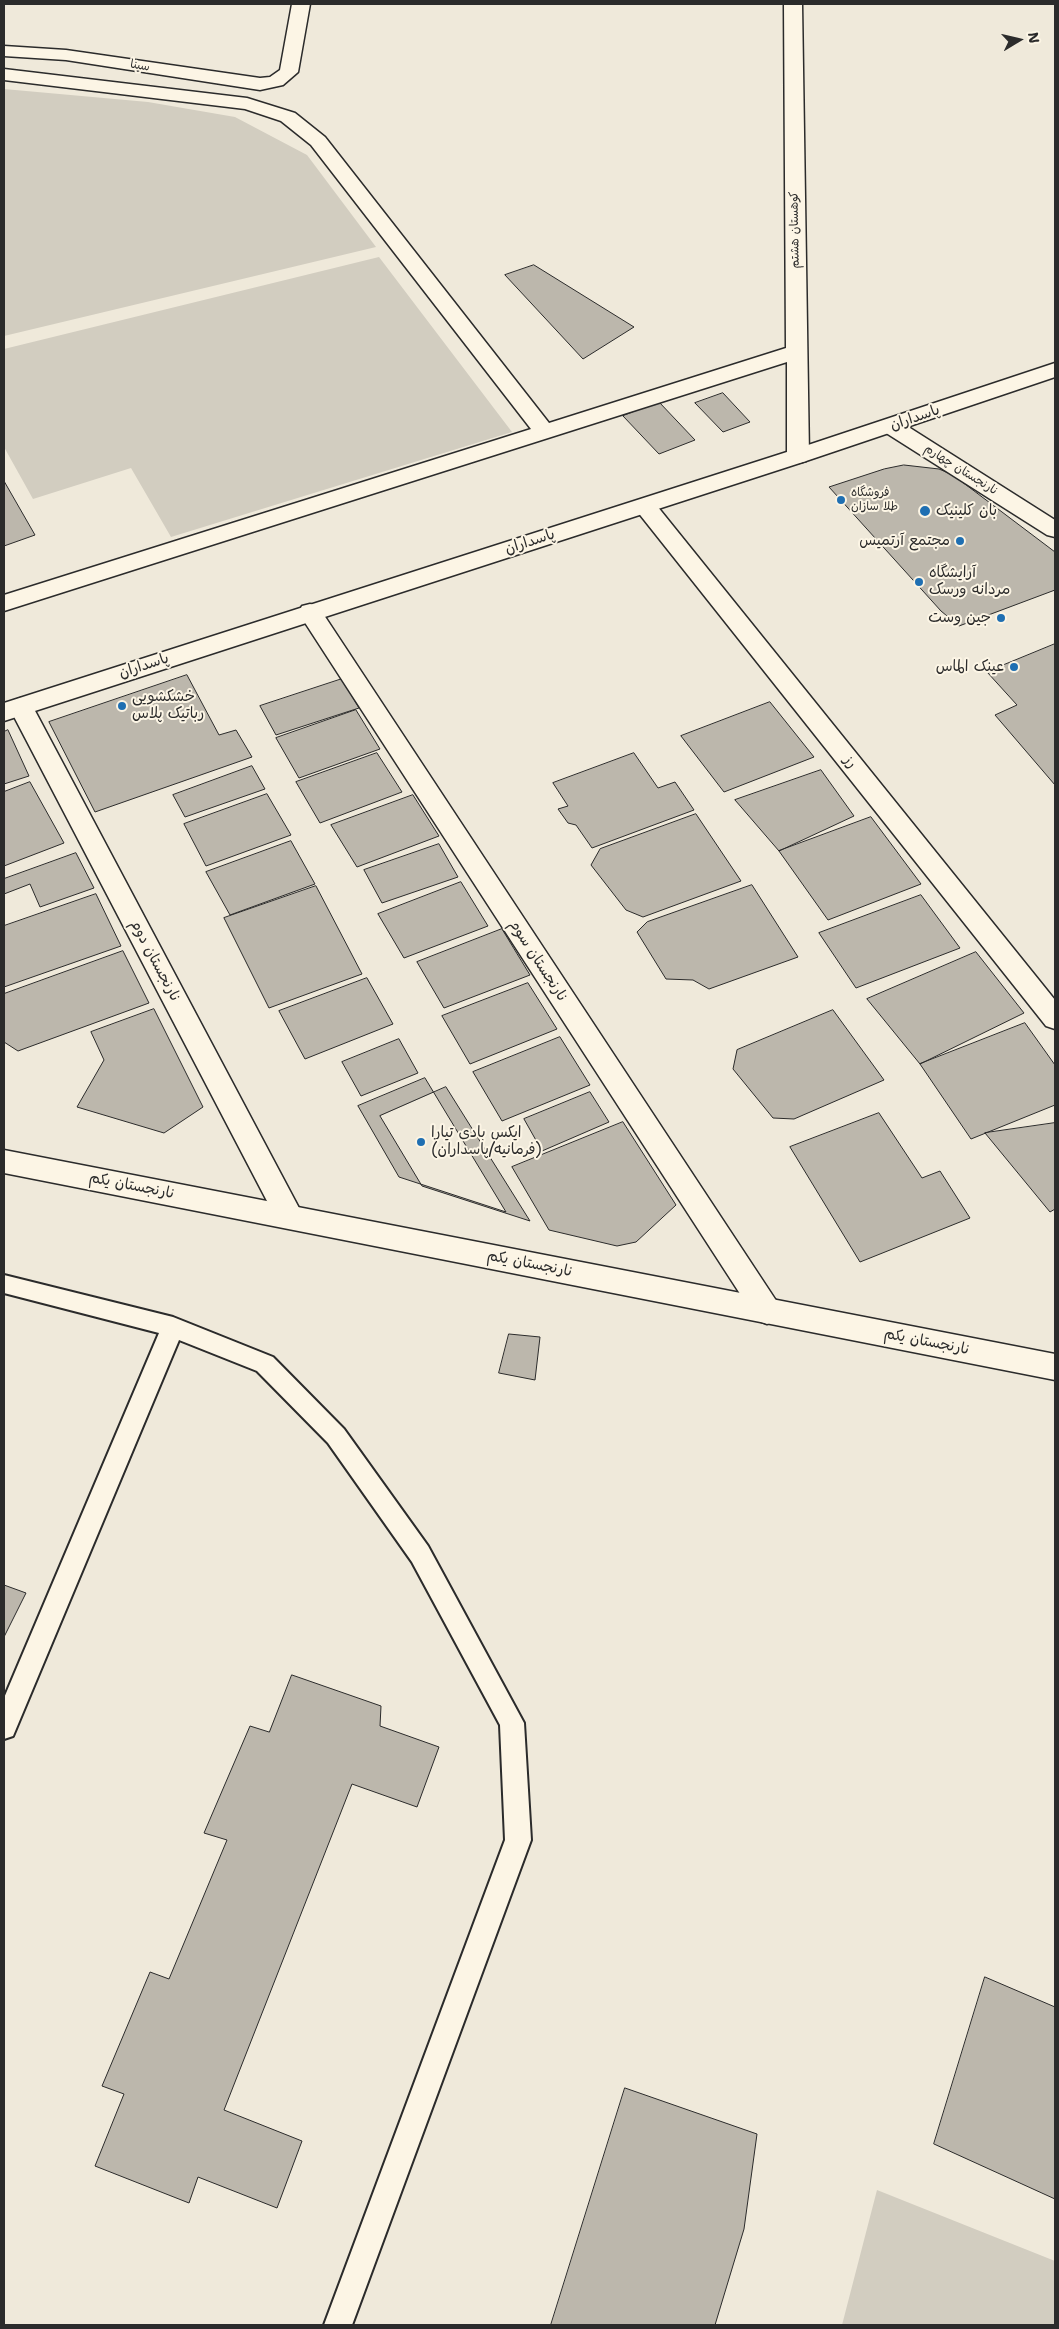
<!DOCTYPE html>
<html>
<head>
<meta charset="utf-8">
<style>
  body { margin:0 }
  #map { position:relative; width:1059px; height:2329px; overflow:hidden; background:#efe9da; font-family:"Shantell Sans",sans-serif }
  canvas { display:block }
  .frame { position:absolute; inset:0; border:5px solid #2b2b2b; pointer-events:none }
  .north { position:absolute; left:994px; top:15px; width:50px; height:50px; -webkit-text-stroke:4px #fcf5e5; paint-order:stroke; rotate:81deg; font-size:14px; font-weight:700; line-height:20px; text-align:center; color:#2b2b2b }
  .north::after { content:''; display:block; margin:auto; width:18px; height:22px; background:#2b2b2b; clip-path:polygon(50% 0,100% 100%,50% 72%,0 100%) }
</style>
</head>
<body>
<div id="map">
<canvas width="1059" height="2329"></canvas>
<div class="frame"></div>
<div class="north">N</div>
</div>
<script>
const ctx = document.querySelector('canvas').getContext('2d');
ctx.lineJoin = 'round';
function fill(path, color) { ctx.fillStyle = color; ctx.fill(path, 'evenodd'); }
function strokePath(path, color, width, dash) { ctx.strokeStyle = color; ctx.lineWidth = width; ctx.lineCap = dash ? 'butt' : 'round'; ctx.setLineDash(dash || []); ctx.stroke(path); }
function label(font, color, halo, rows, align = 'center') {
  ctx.font = font + ' "Shantell Sans","Playpen Sans Arabic",sans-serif'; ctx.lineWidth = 4; ctx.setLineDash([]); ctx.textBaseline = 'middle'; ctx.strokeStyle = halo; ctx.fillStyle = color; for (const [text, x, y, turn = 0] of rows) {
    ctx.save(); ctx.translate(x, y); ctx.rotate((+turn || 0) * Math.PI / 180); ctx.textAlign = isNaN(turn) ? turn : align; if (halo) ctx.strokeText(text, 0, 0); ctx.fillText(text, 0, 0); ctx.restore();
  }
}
fill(new Path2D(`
  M 4,89 L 148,102 L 235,117 L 307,155 L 376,247 L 4,336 Z
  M 379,257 L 512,432 L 171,537 L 131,468 L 33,499 L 4,447 L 4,349 Z
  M 877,2190 L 1055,2261 L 1055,2325 L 842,2325 Z`), '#d2cdc0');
const building = new Path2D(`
  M 534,265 L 634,327 L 583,359 L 505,275 Z
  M 723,393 L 750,422 L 723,432 L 695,403 Z
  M 659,402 L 695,440 L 659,454 L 623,416 Z
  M 904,465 L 939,469 L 953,475 L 1055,552 L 1055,590 L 959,626 L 941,611 L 829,487 L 884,469 Z
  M 4,481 L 35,535 L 4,546 Z
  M 1055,644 L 1055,785 L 995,715 L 1017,705 L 987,672 Z
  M 187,675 L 219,735 L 236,730 L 252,757 L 95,812 L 49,722 Z
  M 342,679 L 359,708 L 276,735 L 260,706 Z
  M 770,702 L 814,757 L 724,792 L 681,736 Z
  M 356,710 L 380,749 L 299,778 L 276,738 Z
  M 8,730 L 29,776 L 4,784 L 4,732 Z
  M 377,753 L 402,792 L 320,823 L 296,782 Z
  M 634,753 L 658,788 L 675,782 L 694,810 L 592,848 L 576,825 L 568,823 L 558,809 L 568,806 L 553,783 Z
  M 252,766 L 265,789 L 185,817 L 173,795 Z
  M 821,770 L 854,816 L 779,851 L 735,800 Z
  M 30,782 L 64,843 L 4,866 L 4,792 Z
  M 267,794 L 291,835 L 206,866 L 184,824 Z
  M 413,795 L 439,836 L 357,867 L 331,825 Z
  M 696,814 L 741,881 L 643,917 L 626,910 L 591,865 L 600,849 Z
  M 871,817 L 921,884 L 828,920 L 779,851 Z
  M 291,841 L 315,884 L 230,915 L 206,872 Z
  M 439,844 L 458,877 L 382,903 L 364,870 Z
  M 76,853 L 94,888 L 40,907 L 30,884 L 4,894 L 4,879 Z
  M 461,882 L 488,926 L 404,958 L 378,914 Z
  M 752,885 L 798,957 L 709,989 L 693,980 L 666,979 L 637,932 L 647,922 Z
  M 316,886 L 362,974 L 269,1008 L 224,918 Z
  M 96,894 L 121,946 L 4,987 L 4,926 Z
  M 921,895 L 960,948 L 856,988 L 819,933 Z
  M 502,929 L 530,975 L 444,1008 L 417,962 Z
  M 123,951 L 149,1003 L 18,1051 L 4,1042 L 4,994 Z
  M 976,952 L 1024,1013 L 920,1064 L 867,999 Z
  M 367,978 L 393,1024 L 305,1059 L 279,1011 Z
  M 528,983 L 557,1029 L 470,1064 L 442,1016 Z
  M 154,1009 L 203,1107 L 164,1133 L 77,1107 L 104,1060 L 91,1032 Z
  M 833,1010 L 884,1080 L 794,1119 L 773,1118 L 733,1069 L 737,1050 Z
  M 1025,1023 L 1055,1065 L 1055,1105 L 971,1139 L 920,1064 Z
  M 560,1037 L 590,1085 L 502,1121 L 473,1072 Z
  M 399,1039 L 418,1073 L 361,1096 L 342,1062 Z
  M 425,1078 L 506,1212 L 399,1177 L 358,1106 Z
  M 446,1087 L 530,1221 L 422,1186 L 380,1116 Z
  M 590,1092 L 609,1122 L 542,1151 L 524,1119 Z
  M 879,1113 L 922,1178 L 940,1171 L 970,1218 L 860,1262 L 790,1147 Z
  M 623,1122 L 676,1205 L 636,1242 L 617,1246 L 549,1230 L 512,1167 Z
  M 1055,1123 L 1055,1209 L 1050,1212 L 985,1133 Z
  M 509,1334 L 540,1337 L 535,1380 L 499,1373 Z
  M 4,1585 L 26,1593 L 4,1637 Z
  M 292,1675 L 381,1706 L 380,1726 L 439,1747 L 417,1807 L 352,1784 L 224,2110 L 302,2141 L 277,2208 L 198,2177 L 189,2203 L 95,2166 L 124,2094 L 102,2086 L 150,1972 L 169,1979 L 227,1840 L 204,1833 L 250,1726 L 269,1732 Z
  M 985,1977 L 1055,2007 L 1055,2199 L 934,2144 Z
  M 625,2088 L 757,2134 L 744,2229 L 715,2325 L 551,2325 Z`);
fill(building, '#bcb7ac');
strokePath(building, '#2b2b2b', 1);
const service = new Path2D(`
  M 4,1275 L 173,1317 L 273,1357 L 344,1429 L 428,1546 L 524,1723 L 531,1840 L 352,2325 L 324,2325 L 505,1840 L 500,1725 L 412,1562 L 328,1443 L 257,1371 L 179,1340 L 13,1736 L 4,1739 L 4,1698 L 159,1333 L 4,1293 Z`);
const minor = new Path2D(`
  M 292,4 L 310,4 L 298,72 L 283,85 L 260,90 L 66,60 L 4,56 L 4,46 L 66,50 L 260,78 L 270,77 L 280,70 Z
  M 784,4 L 802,4 L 809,456 L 806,461 L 798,463 L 790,461 L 787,456 L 787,362 L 4,611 L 4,595 L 531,429 L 311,145 L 281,121 L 245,109 L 4,80 L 4,69 L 247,98 L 295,113 L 325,137 L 549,423 L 786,348 Z
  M 891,419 L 899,421 L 1055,520 L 1055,537 L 1047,535 L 883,431 L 880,426 L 883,421 Z
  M 645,499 L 653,501 L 1055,1000 L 1055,1029 L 1046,1026 L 637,511 L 634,506 L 637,501 Z
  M 310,604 L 318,606 L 777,1302 L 781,1311 L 777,1320 L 767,1324 L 757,1320 L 302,618 L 299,612 L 302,606 Z
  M 21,698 L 29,701 L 33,707 L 299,1208 L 303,1216 L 299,1224 L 289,1228 L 279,1224 L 9,707 L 13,701 Z`);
const secondary = new Path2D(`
  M 4,1150 L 1055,1354 L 1055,1380 L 4,1173 Z`);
const primary = new Path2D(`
  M 1055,363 L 1055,377 L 806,461 L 4,721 L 4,703 L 790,451 Z`);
strokePath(service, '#2b2b2b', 4);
strokePath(minor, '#2b2b2b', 3);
strokePath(secondary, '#2b2b2b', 3);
strokePath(primary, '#2b2b2b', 3);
fill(service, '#fcf5e5');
fill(minor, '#fcf5e5');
fill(secondary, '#fcf5e5');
fill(primary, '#fcf5e5');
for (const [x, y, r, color] of [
  [841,500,5,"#1f6fb2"],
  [925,511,6,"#1f6fb2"],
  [960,541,5,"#1f6fb2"],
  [919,582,5,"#1f6fb2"],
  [1001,618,5,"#1f6fb2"],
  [1014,667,5,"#1f6fb2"],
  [122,706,5,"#1f6fb2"],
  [421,1142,5,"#1f6fb2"]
]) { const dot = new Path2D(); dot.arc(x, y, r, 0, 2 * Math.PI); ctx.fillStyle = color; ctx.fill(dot); strokePath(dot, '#fcf5e5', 2); }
label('12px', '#2b2b2b', '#fcf5e5', [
  ["سینا",140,66,9],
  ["کوهستان هشتم",795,230,-91],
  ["نارنجستان چهارم",961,470,32]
]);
label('12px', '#2b2b2b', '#fcf5e5', [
  ["فروشگاه",851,493],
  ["طلا سازان",851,507]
], 'left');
label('15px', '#2b2b2b', '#fcf5e5', [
  ["پاسداران",915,418,-19],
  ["پاسداران",530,542,-18],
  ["پاسداران",144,666,-18],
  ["رز",850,762,51],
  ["نارنجستان دوم",155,961,62],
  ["نارنجستان سوم",538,961,57],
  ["نارنجستان یکم",132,1186,11],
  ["نارنجستان یکم",530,1264,11],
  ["نارنجستان یکم",927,1342,11]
]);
label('15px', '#2b2b2b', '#fcf5e5', [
  ["بان کلینیک",936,511],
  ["مجتمع آرتمیس",950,541,"right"],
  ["آرایشگاه",929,573],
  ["مردانه ورسک",929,590],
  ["جین وست",991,618,"right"],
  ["عینک الماس",1004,667,"right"],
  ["خشکشویی",132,697],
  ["رباتیک پلاس",132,714],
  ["ایکس بادی تیارا",431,1133],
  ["(فرمانیه/پاسداران)",431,1150]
], 'left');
</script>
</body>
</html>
